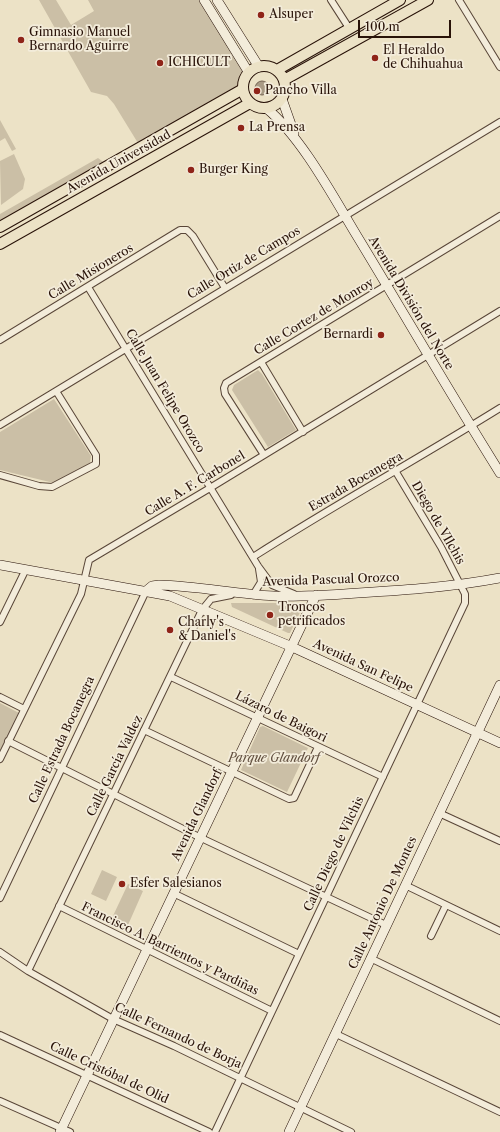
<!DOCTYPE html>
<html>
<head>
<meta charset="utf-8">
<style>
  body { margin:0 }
  #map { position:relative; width:500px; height:1132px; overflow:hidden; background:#ece2c6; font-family:"Libre Caslon Text",serif }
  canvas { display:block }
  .scale { position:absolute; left:358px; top:20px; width:93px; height:18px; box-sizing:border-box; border:2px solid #281208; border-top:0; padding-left:5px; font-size:12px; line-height:14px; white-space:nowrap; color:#281208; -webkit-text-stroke:3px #f3ecda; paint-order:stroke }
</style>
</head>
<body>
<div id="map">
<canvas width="500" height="1132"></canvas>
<div class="scale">100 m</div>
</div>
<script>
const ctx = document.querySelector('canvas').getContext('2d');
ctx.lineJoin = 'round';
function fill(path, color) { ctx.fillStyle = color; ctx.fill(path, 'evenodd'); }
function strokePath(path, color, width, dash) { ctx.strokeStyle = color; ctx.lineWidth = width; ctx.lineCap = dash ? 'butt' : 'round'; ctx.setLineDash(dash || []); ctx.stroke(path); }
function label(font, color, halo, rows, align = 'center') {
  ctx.font = font + ' "Libre Caslon Text",serif'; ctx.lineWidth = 3.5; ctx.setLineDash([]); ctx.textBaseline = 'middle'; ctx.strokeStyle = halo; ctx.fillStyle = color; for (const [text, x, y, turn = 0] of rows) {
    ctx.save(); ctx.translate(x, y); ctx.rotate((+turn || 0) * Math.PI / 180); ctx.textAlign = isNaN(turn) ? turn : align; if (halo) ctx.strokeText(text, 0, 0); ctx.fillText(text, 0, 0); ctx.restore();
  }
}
fill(new Path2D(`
  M 39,0 L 56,0 L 71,25 L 94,11 L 88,0 L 204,0 L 249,73 L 246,78 L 243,89 L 141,148 L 114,104 L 107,96 L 91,92 Z
  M 0,120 L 16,149 L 12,151 L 5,138 L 0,141 Z
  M 14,154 L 25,179 L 23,189 L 1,205 L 0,161 Z
  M 98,158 L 106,164 L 0,224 L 0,214 Z
  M 258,370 L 262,374 L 296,430 L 268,447 L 232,390 L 234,385 Z
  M 54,399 L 91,456 L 90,463 L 54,483 L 0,470 L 0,432 Z
  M 231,603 L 301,603 L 304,604 L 290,633 L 288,633 L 232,607 Z
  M 0,703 L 19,713 L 0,755 Z
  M 263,726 L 308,748 L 287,792 L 241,770 L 260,727 Z
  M 102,870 L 117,877 L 106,901 L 91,894 Z
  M 128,884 L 143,891 L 128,925 L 112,918 Z`), '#cbbfa6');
const water = new Path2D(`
  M255 88a7 7 0 1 1 14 0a7 7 0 1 1-14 0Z`);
fill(water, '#a99b85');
strokePath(water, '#756453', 1);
const street = new Path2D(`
  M 331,0 L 349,28
  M 459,0 L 500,67
  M 88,287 L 258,566 L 272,585 L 294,594
  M 0,340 L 180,230 L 187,230 L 193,236 L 225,288
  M 261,362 L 303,432
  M 0,425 L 500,122
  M 264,455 L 225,394 L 224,388 L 226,383 L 500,216
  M 0,475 L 39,486 L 52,487 L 96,464 L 96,455 L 56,391
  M 253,557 C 334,505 418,459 500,408
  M 253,595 L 261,582 L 259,569
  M 0,622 L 25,571
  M 171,677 L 383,777
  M 0,697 L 24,709
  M 144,730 L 289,799 L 294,798 L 318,747
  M 8,741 L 199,837 L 386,925
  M 0,759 L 81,594 L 89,560 L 210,488 L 500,311
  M 439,813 L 500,841
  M 405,885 L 500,931
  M 173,893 L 299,954
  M 0,898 L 146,591
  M 59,906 L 272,1011
  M 431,936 L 446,905
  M 0,952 L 28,971 L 113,1019 L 174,1046 L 351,1132
  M 370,958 L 500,1021
  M 28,971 L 202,610 L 211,599 L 231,595
  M 336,1034 L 500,1112
  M 0,1035 L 209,1132
  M 0,1101 L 70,1132
  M 215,1132 L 465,603 L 465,594 L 441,547 L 396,472`);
const secondary = new Path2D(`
  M 204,0 L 249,73
  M 217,0 L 259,67
  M 282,99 L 294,133
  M 266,108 C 301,136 334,198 357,236 C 405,315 451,395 500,473
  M 0,565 L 170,596 L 290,646 L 500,743
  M 146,591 L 152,586 L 159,585 C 198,586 235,594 274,596 C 302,597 330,595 358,593 C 406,590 453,587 500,578
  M 60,1132 L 316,595
  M 289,1132 L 500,685`);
const primary = new Path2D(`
  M243 87a21 21 0 1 1 42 0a21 21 0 1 1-42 0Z
  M 277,70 L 400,0
  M 284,80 L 428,0
  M 0,227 L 243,89
  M 0,244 L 250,103`);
strokePath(street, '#594638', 8);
strokePath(secondary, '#281208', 10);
strokePath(primary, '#281208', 12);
strokePath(street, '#f3ecda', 6);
strokePath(secondary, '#f3ecda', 9);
strokePath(primary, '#ece2c6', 10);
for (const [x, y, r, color] of [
  [261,15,4,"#8f2418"],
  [21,40,4,"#8f2418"],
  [375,58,4,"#8f2418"],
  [160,63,4,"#8f2418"],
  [257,91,4,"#8f2418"],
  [241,128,4,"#8f2418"],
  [191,170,4,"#8f2418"],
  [381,335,4,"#8f2418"],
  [270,615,4,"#8f2418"],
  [170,630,4,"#8f2418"],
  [122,884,4,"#8f2418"]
]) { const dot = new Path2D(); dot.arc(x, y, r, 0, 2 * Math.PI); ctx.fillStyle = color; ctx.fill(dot); strokePath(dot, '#f3ecda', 1.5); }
label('12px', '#281208', '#f3ecda', [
  ["Alsuper",269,15],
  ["Gimnasio Manuel",29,33],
  ["Bernardo Aguirre",29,47],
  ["El Heraldo",383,51],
  ["de Chihuahua",383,65],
  ["ICHICULT",168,63],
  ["Pancho Villa",265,91],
  ["La Prensa",249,128],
  ["Burger King",199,170],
  ["Bernardi",373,335,"right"],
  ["Troncos",278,608],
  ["petrificados",278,622],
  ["Charly's",178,623],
  ["& Daniel's",178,637],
  ["Esfer Salesianos",130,884]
], 'left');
label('12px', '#281208', '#f3ecda', [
  ["Avenida Universidad",119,162,-29],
  ["Calle Ortiz de Campos",244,263,-31],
  ["Calle Misioneros",91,272,-31],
  ["Avenida División del Norte",411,303,59],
  ["Calle Cortez de Monroy",314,317,-31],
  ["Calle Juan Felipe Orozco",165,391,59],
  ["Estrada Bocanegra",356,482,-30],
  ["Calle A. F. Carbonel",195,484,-31],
  ["Diego de VIlchis",438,523,60],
  ["Avenida Pascual Orozco",331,580,-2],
  ["Avenida San Felipe",363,666,25],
  ["Lázaro de Baigori",281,717,26],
  ["Calle Estrada Bocanegra",62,740,-65],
  ["Calle García Valdez",115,766,-64],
  ["Avenida Glandorf",197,815,-64],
  ["Calle Diego de Vilchis",334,854,-65],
  ["Calle Antonio De Montes",383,903,-65],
  ["Francisco A. Barrientos y Pardiñas",170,949,26],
  ["Calle Fernando de Borja",178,1036,25],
  ["Calle Cristóbal de Olid",109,1073,25]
]);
label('italic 12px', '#614f3f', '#f3ecda', [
  ["Parque Glandorf",274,759]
]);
</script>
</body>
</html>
